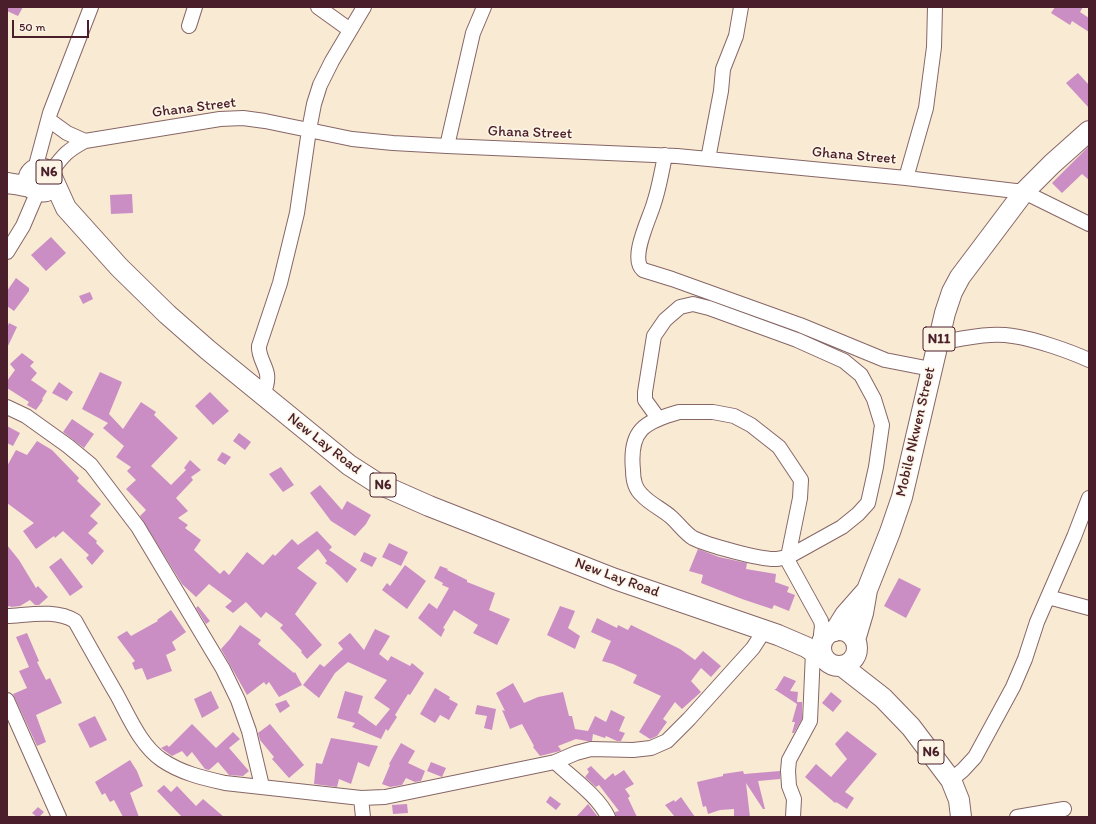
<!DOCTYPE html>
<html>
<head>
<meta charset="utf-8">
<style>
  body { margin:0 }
  #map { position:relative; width:1096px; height:824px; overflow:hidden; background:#f9ead4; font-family:Itim,sans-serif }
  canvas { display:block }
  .frame { position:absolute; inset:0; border:8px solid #4a1f2b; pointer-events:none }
  .scale { position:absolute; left:12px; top:20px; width:77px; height:18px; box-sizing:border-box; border:2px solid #4a1f2b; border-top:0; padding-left:5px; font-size:12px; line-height:14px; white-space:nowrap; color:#4a1f2b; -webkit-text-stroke:3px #fcf5e5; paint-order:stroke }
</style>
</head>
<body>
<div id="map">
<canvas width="1096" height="824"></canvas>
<div class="frame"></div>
<div class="scale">50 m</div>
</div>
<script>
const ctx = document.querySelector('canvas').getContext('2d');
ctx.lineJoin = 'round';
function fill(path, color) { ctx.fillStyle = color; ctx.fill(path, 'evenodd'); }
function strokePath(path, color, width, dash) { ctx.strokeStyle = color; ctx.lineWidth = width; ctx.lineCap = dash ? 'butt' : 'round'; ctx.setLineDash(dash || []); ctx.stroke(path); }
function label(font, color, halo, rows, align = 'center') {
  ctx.font = font + ' Itim,sans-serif'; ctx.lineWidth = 3; ctx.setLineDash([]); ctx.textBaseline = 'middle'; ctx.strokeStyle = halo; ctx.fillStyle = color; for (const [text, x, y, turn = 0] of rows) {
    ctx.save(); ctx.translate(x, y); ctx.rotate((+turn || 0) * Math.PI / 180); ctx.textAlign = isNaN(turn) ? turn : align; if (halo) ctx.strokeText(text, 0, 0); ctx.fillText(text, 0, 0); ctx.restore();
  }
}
fill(new Path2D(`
  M 7,7 L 23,7 L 18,16 L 7,11 Z
  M 1055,7 L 1083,7 L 1080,12 L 1089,18 L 1089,32 L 1072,21 L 1070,25 L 1051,13 Z
  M 1078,73 L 1089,85 L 1089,108 L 1066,83 Z
  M 1089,146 L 1089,180 L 1082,174 L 1062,193 L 1052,183 Z
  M 132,194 L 133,213 L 111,214 L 110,195 Z
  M 51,237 L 66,253 L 46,271 L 31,255 Z
  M 16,278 L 29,288 L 29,291 L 14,311 L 7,306 L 7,291 Z
  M 90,292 L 93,299 L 83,304 L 79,296 Z
  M 9,323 L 17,327 L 7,348 L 7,328 Z
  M 22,353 L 34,362 L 30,366 L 37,373 L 31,380 L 47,391 L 42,399 L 43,400 L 36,410 L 27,405 L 29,402 L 7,388 L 7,381 L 15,370 L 10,364 Z
  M 100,372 L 122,382 L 109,414 L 123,429 L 141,402 L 156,412 L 154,415 L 178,438 L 151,466 L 171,485 L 186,470 L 184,468 L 190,460 L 201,470 L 191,477 L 193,480 L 176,498 L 188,511 L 178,518 L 188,525 L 185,528 L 201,540 L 194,550 L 220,574 L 224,570 L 229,575 L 247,552 L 263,565 L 273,554 L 275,556 L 292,539 L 298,545 L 317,531 L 332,547 L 329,550 L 357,569 L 347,583 L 332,568 L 325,563 L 327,561 L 318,549 L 297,568 L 317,583 L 295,614 L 322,645 L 307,659 L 301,652 L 302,651 L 280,628 L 283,625 L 266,612 L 261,618 L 246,602 L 233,613 L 225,607 L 232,601 L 209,584 L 196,597 L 182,584 L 140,516 L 146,510 L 126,489 L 136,480 L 127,471 L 131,467 L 116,457 L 124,446 L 103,428 L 108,423 L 82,409 Z
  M 59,382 L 73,392 L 67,401 L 52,393 Z
  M 210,392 L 229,411 L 213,425 L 195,406 Z
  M 72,419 L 94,434 L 84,448 L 63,432 Z
  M 7,426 L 20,433 L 13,446 L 7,443 Z
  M 239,433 L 251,442 L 245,450 L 233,441 Z
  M 37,441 L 52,450 L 79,478 L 77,481 L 101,504 L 90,516 L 98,523 L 88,533 L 97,541 L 96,543 L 104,551 L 92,565 L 86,558 L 89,555 L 63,531 L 55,538 L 54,536 L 36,549 L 23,531 L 34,523 L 7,503 L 7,466 L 16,450 L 27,455 Z
  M 222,452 L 231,457 L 225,465 L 217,460 Z
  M 281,467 L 294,485 L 283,492 L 269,474 Z
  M 320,485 L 342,510 L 347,501 L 371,515 L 366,524 L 355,536 L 331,521 L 310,493 Z
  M 389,543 L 408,552 L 401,566 L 382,557 Z
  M 7,545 L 19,560 L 36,588 L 38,586 L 48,597 L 39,605 L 35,605 L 30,600 L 20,606 L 11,607 L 10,606 L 7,607 Z
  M 698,549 L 719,557 L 747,563 L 746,569 L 776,574 L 775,582 L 789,587 L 787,592 L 795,595 L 789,611 L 774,605 L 772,609 L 742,599 L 701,583 L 703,575 L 689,571 Z
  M 364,552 L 377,558 L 372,567 L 360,561 Z
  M 61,558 L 83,587 L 70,596 L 49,567 Z
  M 405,565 L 426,581 L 407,609 L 382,590 L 387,583 L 390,586 Z
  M 440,566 L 448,569 L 447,570 L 467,580 L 467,582 L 495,593 L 489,610 L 510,619 L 497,645 L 473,633 L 478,625 L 454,610 L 443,628 L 445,629 L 441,637 L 418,618 L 429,603 L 437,609 L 449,588 L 442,585 L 443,583 L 434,578 Z
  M 899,578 L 921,589 L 906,618 L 884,606 Z
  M 198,606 L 210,621 L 206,624 L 196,608 Z
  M 560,606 L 575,611 L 568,628 L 580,636 L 575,649 L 547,635 Z
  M 171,610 L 186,632 L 172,642 L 176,650 L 166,655 L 172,671 L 147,680 L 142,668 L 135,670 L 132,663 L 135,661 L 117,637 L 127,631 L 131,636 L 158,621 L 157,620 Z
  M 597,618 L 617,628 L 618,625 L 628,630 L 631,625 L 680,649 L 695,660 L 703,651 L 721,666 L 711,677 L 701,668 L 691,681 L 701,692 L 682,709 L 675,702 L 663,719 L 667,722 L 657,736 L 650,739 L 639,732 L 661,696 L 633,683 L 637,675 L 613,664 L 602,661 L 611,641 L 591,632 Z
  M 240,625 L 261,640 L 258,644 L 294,673 L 295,672 L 302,685 L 279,697 L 269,682 L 266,685 L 264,682 L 247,695 L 221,649 L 230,639 Z
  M 375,629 L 390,636 L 379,654 L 388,661 L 391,656 L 410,666 L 412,663 L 424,673 L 410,695 L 408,694 L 395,715 L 397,717 L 388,731 L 386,729 L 381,739 L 352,727 L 355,723 L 337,718 L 345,691 L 363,696 L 358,713 L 376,726 L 390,709 L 374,698 L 387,680 L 348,662 L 335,673 L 319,698 L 303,685 L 320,664 L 324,667 L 343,649 L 338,643 L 350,633 L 364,650 Z
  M 27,633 L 39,661 L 37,662 L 46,680 L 50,678 L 62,703 L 36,715 L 46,742 L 37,746 L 13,694 L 27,688 L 19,671 L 29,667 L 16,637 Z
  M 784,676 L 796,681 L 790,691 L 798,692 L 797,702 L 802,702 L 802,719 L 794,733 L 792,733 L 795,722 L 792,722 L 797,704 L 774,689 L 776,689 Z
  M 513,683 L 524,703 L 538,697 L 563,692 L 569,716 L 572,716 L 575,729 L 588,731 L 595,716 L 606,722 L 611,710 L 625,717 L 619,731 L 625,733 L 621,741 L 617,741 L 606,736 L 605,738 L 593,734 L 592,741 L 587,741 L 576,739 L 558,746 L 561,750 L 560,751 L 540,756 L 533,747 L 534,746 L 522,724 L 510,729 L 502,710 L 505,711 L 496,693 Z
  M 435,688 L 450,697 L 449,699 L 458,704 L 449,720 L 440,715 L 435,723 L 420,714 Z
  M 211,691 L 219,708 L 202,718 L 194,699 Z
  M 831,692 L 842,701 L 833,712 L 822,703 Z
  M 286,700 L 290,706 L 280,713 L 275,704 Z
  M 477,705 L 496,709 L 492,730 L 484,728 L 487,716 L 475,714 Z
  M 95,716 L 107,740 L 90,748 L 78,724 Z
  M 192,724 L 216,748 L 233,732 L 240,739 L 229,748 L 249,771 L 243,776 L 229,775 L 218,762 L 209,770 L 205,769 L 192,752 L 187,757 L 182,751 L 172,756 L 161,748 L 167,745 L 169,747 Z
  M 270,724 L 304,765 L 289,778 L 272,759 L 274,757 L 260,740 L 258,733 Z
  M 847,731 L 877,754 L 845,792 L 854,798 L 847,809 L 836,802 L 835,803 L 805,777 L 816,764 L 831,777 L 847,759 L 835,744 Z
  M 331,738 L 378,746 L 369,767 L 358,762 L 351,784 L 339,779 L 337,787 L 314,784 L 316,763 L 322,764 Z
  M 401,743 L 415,751 L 408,763 L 425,771 L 421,781 L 415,782 L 406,778 L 402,785 L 390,787 L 382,784 L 390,765 L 389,764 Z
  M 130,760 L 137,771 L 143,786 L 130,793 L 139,817 L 123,817 L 114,800 L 110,802 L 105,793 L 102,795 L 95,782 Z
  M 431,762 L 446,768 L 442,777 L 427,771 Z
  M 591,766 L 605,780 L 613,773 L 615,776 L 624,770 L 634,784 L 625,789 L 630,796 L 628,798 L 637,817 L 616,817 L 615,812 L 619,811 L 599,785 L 596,787 L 585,777 L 589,772 L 587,769 Z
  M 743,771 L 744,774 L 780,771 L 780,779 L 758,781 L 765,809 L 763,809 L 746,783 L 750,817 L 734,817 L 734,809 L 720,810 L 708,814 L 706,806 L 703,807 L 697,782 L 723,776 L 723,774 Z
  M 164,785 L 171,792 L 177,786 L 196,806 L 203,799 L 224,817 L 182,817 L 157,791 Z
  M 550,796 L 561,804 L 556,810 L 546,802 Z
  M 681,797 L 695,817 L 675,817 L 665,805 L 674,800 L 675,802 Z
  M 407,804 L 408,813 L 393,814 L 392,805 Z
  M 588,804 L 598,817 L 576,817 Z
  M 38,807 L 44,812 L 39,817 L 37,817 L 32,813 Z`), '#ca8ec4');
const minor = new Path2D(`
  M 318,7 L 350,30
  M 189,26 L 195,7
  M 49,120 L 67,133 L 85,141
  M 447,146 L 473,33 L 484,7
  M 665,155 C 662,171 659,188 654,203 C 650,218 629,258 643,270 L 672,279 L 800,325 L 885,360 L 931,369
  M 708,159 L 721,91 L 723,69 L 736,36 L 741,7
  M 35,169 L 50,113 L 91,7
  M 50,173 C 63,156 66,151 85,141 L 220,119 L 243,118 L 265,121 L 352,139 L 393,143 L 447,146 L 677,156 L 906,178 L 1024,192 L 1089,224
  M 906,178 L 926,108 L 934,47 L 935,7
  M 7,252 L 23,226 L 38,191
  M 937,343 C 962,339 988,332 1013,336 C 1035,339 1069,351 1089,360
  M 263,394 C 266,388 268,381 267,374 C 265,364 258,356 259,346 L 280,283 L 297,213 L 309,130 L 314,104 L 320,85 L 332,61 L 364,7
  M 7,407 L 26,416 L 68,446 L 91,465 L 138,527 L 223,669 L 238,700 L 249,731 L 262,786
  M 679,412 L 713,412 L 734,416 L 751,425 L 779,447 L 801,480 L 800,498 L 788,557 C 784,557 780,559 776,559 C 761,560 707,545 693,538 C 685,533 678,523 671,517 C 662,509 650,504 642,495 C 635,489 633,479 633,470 C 629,430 644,422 679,412 Z
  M 658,418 L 645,400 L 645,392 L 654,336 L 665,320 L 680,307 L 693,304 L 709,308 L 797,340 L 844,361 L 861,375 L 874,399 L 882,425 L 876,467 L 868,503 L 858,514 L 842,527 L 788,557 L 789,563 L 821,621 L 822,626 L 821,634
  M 1048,597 L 1089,608
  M 7,616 C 29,615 56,609 75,621 C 89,646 103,671 117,695 C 129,717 141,746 162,760 C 181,773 203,778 225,783 L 361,798 L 385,797 L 555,762 L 576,753 L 591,749 L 633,750 L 651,748 L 667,741 L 689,719 L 753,648 L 764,631
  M 7,700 L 59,817
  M 555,762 C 572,778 598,796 608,817
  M 951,780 L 963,770 L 975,757 L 1013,687 L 1025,659 L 1037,622 L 1074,537 L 1089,498
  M 361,798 L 363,817
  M 793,817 L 794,799 L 789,786 L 788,771 L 789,760 L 810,721 L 813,652
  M 1017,817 L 1064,809`);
const highway = new Path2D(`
  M 51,175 L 66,208 L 119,267 L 167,314 L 208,350 L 349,465 L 377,483 L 429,506 L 615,579 L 778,635 L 806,647 L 825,659
  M 7,183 C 14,184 23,185 30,187 C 37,190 47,197 51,184 C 53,179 51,175 48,171 C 36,163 23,175 31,188
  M821 648a18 18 0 1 1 36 0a18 18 0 1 1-36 0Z
  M 835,631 L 845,615 L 867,590
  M 855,640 L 863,613 L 867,590 L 890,532 L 902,497 L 945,313 L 952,292 L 960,277 L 1024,192 L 1052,164 L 1089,131
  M 842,666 L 883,698 L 911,727 L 951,780 L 959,800 L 961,817`);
strokePath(minor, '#876666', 16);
strokePath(highway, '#876666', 22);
strokePath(minor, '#fff', 14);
strokePath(highway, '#fff', 20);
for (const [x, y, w] of [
  [49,172,26],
  [939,339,32],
  [383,485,26],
  [931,752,26]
]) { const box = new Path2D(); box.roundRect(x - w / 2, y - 12, w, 24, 3); ctx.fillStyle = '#fcf5e5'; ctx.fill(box); strokePath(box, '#4a1f2b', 1); }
label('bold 14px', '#4a1f2b', null, [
  ["N6",49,172],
  ["N11",939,339],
  ["N6",383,485],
  ["N6",931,752]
]);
label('15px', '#4a1f2b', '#fcf5e5', [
  ["Ghana Street",194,108,-7],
  ["Ghana Street",530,133,2],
  ["Ghana Street",854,156,5],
  ["Mobile Nkwen Street",916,432,-77],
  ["New Lay Road",324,444,38],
  ["New Lay Road",617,578,20]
]);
</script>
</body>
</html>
